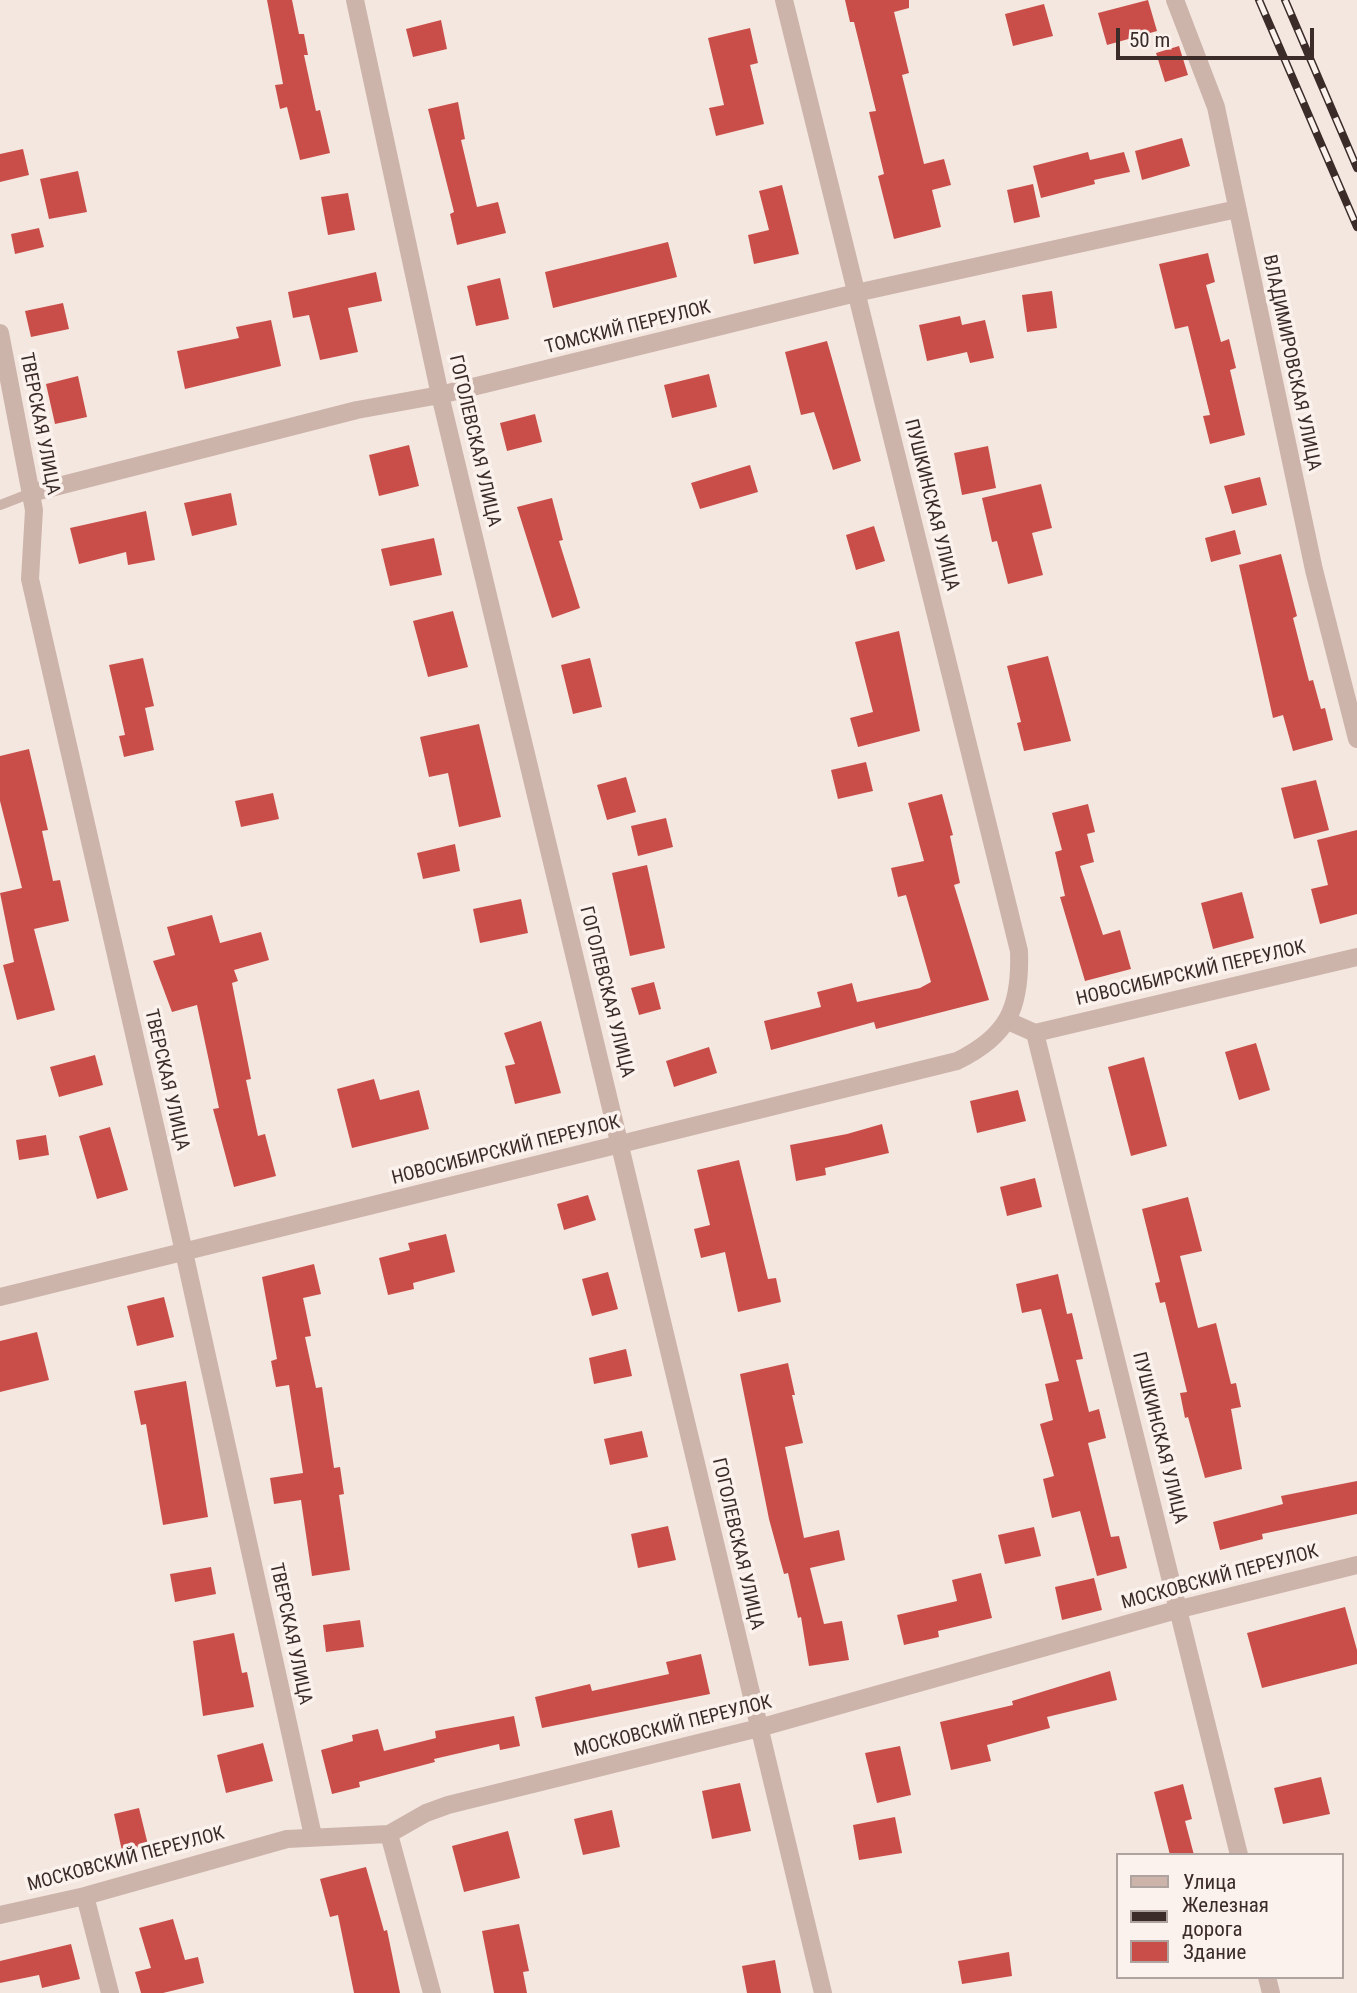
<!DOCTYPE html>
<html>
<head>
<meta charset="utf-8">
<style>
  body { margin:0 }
  #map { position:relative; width:1357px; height:1993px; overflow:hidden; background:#f4e7e0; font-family:"Roboto Condensed",sans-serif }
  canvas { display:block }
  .legend { position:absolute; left:1116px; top:1853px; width:228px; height:126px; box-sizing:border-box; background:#fbf2ed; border:2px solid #aea39f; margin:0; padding:9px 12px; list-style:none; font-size:21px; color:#3b2c2a }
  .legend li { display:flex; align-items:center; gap:14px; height:35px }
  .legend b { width:35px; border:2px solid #aea39f }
  .scale { position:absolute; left:1116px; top:28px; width:198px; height:32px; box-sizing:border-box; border:4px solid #3b2c2a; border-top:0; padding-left:9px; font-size:21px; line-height:24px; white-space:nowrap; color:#3b2c2a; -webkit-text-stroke:5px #fbf2ed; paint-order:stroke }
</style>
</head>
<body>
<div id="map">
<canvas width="1357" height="1993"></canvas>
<ul class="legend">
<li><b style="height:9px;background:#cdb4ab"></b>Улица</li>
<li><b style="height:9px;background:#3b2c2a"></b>Железная дорога</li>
<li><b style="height:19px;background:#c94e49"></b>Здание</li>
</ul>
<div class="scale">50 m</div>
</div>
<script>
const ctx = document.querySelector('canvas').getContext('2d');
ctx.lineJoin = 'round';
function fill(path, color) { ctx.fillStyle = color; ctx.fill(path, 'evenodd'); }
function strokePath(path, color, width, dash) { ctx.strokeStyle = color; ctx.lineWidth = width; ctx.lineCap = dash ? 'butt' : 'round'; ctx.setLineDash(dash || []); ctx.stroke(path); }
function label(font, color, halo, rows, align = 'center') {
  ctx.font = font + ' "Roboto Condensed",sans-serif'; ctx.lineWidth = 7; ctx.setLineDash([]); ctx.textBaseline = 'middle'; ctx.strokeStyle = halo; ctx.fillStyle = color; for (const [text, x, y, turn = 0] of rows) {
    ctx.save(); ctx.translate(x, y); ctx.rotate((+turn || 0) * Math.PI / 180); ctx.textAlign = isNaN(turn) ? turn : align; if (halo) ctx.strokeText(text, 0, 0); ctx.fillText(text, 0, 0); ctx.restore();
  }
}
fill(new Path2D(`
  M 267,0 L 292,0 L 299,34 L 304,34 L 308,55 L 304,55 L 316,111 L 320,110 L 330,153 L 300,160 L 287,107 L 280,109 L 275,85 L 283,84 Z
  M 845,0 L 909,0 L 909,8 L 894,12 L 909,73 L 902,75 L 924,164 L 944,159 L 951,185 L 932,190 L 941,227 L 894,239 L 878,176 L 884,174 L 869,112 L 876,111 L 854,22 L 850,22 Z
  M 1148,0 L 1157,31 L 1107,45 L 1098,13 Z
  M 1044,4 L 1053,36 L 1013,46 L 1005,14 Z
  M 441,20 L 447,49 L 413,57 L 406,29 Z
  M 750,28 L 758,63 L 750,65 L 764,124 L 716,136 L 709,108 L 724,105 L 708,38 Z
  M 1179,46 L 1188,75 L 1165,82 L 1156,53 Z
  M 458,102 L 465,139 L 461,140 L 477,207 L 498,202 L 506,233 L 457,245 L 450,214 L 454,212 L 428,109 Z
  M 1182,138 L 1190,166 L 1142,180 L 1135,151 Z
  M 23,149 L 29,175 L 0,182 L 0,154 Z
  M 1088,152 L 1090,160 L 1124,152 L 1130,172 L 1094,180 L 1095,184 L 1041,198 L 1033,166 Z
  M 78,171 L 87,212 L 49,219 L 40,179 Z
  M 1033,184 L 1040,217 L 1014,223 L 1007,190 Z
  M 782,185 L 799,254 L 754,264 L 748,235 L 769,230 L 759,191 Z
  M 348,193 L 355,230 L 328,235 L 321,197 Z
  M 39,228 L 44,247 L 15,254 L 11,234 Z
  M 668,242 L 677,277 L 553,308 L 545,272 Z
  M 1208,253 L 1215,282 L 1206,285 L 1221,342 L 1229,339 L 1236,368 L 1230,370 L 1245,435 L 1210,444 L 1203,416 L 1210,415 L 1188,326 L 1175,329 L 1159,264 Z
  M 376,272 L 382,301 L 348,308 L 358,352 L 320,360 L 309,315 L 293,318 L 288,292 Z
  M 500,278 L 509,319 L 476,326 L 467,286 Z
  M 1052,291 L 1057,328 L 1027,332 L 1022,295 Z
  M 63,303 L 69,329 L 31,337 L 25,311 Z
  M 960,316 L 962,325 L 985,320 L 994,358 L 970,363 L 967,352 L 927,361 L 919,325 Z
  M 271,320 L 281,366 L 185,389 L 177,351 L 239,338 L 236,327 Z
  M 827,341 L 861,461 L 833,470 L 814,412 L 801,415 L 785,352 Z
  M 709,374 L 717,407 L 672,418 L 664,385 Z
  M 78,376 L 87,417 L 55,424 L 46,384 Z
  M 535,414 L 542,442 L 507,451 L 500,423 Z
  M 409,445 L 419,486 L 379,496 L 369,455 Z
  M 988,446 L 996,488 L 962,495 L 954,453 Z
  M 750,465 L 758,492 L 700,509 L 691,483 Z
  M 1260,477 L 1267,505 L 1232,514 L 1224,486 Z
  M 1041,484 L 1052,528 L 1032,533 L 1043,575 L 1008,584 L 997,541 L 992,542 L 982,498 Z
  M 231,493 L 237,525 L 192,536 L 184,503 Z
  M 552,498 L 563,540 L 559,541 L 580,608 L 552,618 L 517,507 Z
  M 146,511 L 155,560 L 128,565 L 126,552 L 79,564 L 70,528 Z
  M 874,526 L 885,561 L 856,570 L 846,535 Z
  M 1235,530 L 1241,554 L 1211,562 L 1205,538 Z
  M 434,538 L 442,575 L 390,586 L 381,549 Z
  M 1281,554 L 1297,616 L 1293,618 L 1309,681 L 1313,680 L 1321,709 L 1325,708 L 1333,740 L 1293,751 L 1283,715 L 1273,718 L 1239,565 Z
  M 453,611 L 468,667 L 428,677 L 413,621 Z
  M 899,631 L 920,731 L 858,747 L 850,718 L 873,712 L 855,642 Z
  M 1048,656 L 1071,741 L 1024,751 L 1017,723 L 1021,722 L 1007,666 Z
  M 143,658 L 154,706 L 145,708 L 154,750 L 124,757 L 119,736 L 125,735 L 109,665 Z
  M 590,658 L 602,707 L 573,714 L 561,665 Z
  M 479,724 L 501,817 L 459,827 L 448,773 L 429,777 L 420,737 Z
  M 29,749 L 48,830 L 42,831 L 53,881 L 60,880 L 69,921 L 34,929 L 55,1010 L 17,1020 L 3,965 L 14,962 L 0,893 L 22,888 L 0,801 L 0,756 Z
  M 866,762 L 873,791 L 838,799 L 831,770 Z
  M 626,777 L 636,812 L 607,820 L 597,785 Z
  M 1316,780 L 1329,830 L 1294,839 L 1281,788 Z
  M 273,793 L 279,819 L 241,827 L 235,801 Z
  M 942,794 L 953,835 L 950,836 L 960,883 L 954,885 L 989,1000 L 876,1029 L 874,1022 L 771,1050 L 764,1021 L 821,1007 L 817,992 L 852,983 L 857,1002 L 920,988 L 931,982 L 906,895 L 898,897 L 891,868 L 924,861 L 908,803 Z
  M 1088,804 L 1095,832 L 1087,834 L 1094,862 L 1080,866 L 1103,935 L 1120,930 L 1131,969 L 1085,981 L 1060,897 L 1065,896 L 1055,852 L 1062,850 L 1052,813 Z
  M 666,818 L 673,847 L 638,856 L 631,826 Z
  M 1357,830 L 1357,914 L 1320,924 L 1311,889 L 1328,885 L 1317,840 Z
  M 455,844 L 460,871 L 423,879 L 417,853 Z
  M 647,865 L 665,948 L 630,956 L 612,873 Z
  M 1242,892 L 1254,938 L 1213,949 L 1201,903 Z
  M 521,899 L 528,933 L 480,943 L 473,909 Z
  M 212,915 L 220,943 L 261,932 L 269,960 L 234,970 L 238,981 L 232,983 L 251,1079 L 246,1080 L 258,1136 L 265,1134 L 276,1176 L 234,1187 L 213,1109 L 219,1108 L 197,1005 L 172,1012 L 153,961 L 175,955 L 167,927 Z
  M 654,982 L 661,1009 L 639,1015 L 631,988 Z
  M 541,1021 L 561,1093 L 515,1104 L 505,1066 L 515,1064 L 504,1033 Z
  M 1256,1043 L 1270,1090 L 1239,1100 L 1225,1052 Z
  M 709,1047 L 717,1073 L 674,1087 L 666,1061 Z
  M 95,1055 L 103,1085 L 59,1097 L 50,1067 Z
  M 1144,1057 L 1167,1146 L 1131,1156 L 1108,1067 Z
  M 374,1079 L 380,1100 L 419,1090 L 429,1129 L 352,1148 L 337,1089 Z
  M 1018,1090 L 1026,1121 L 977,1133 L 970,1101 Z
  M 882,1124 L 889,1153 L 825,1168 L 826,1175 L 796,1181 L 790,1145 L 847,1134 Z
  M 110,1127 L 128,1190 L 97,1199 L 79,1136 Z
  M 46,1135 L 49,1155 L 19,1160 L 16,1140 Z
  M 739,1160 L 768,1279 L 776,1278 L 781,1302 L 738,1312 L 725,1252 L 701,1258 L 694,1229 L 710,1225 L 697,1170 Z
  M 1035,1178 L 1042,1207 L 1007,1216 L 1000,1187 Z
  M 588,1195 L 596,1220 L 564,1230 L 557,1204 Z
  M 1188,1197 L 1202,1251 L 1180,1256 L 1198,1328 L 1216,1323 L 1231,1384 L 1236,1383 L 1241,1407 L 1231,1409 L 1242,1469 L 1205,1478 L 1188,1417 L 1185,1418 L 1180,1393 L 1187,1392 L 1165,1302 L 1160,1303 L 1155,1283 L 1160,1282 L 1142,1209 Z
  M 446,1234 L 455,1272 L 413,1283 L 414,1289 L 388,1295 L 379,1258 L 410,1250 L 408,1243 Z
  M 314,1264 L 321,1294 L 303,1298 L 311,1336 L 305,1337 L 316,1388 L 322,1387 L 334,1468 L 340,1467 L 344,1494 L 339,1495 L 350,1570 L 312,1576 L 301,1500 L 274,1504 L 270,1478 L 303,1473 L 289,1385 L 276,1387 L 271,1361 L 277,1359 L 262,1277 Z
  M 608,1272 L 618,1309 L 592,1316 L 582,1279 Z
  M 1058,1274 L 1067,1314 L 1072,1313 L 1083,1359 L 1076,1360 L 1089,1412 L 1099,1409 L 1106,1438 L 1088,1443 L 1111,1537 L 1119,1536 L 1127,1568 L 1097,1576 L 1080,1511 L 1052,1518 L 1043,1479 L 1054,1476 L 1040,1424 L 1053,1420 L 1045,1384 L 1059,1381 L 1041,1309 L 1022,1313 L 1016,1284 Z
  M 164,1297 L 174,1337 L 137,1346 L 127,1306 Z
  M 37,1332 L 49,1380 L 0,1392 L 0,1341 Z
  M 626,1349 L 632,1376 L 594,1384 L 589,1358 Z
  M 788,1363 L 795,1395 L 792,1395 L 803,1443 L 785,1447 L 804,1538 L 839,1530 L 845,1560 L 810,1568 L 824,1624 L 842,1621 L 849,1660 L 809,1666 L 801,1617 L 798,1618 L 788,1573 L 784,1574 L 769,1519 L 740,1374 Z
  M 186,1381 L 208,1517 L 163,1525 L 146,1424 L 141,1425 L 134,1391 Z
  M 642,1431 L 648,1457 L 610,1465 L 604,1439 Z
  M 1357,1481 L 1357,1514 L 1262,1534 L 1263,1539 L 1220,1550 L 1213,1522 L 1283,1504 L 1281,1496 Z
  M 668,1526 L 676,1560 L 638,1568 L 631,1534 Z
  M 1034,1527 L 1041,1556 L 1005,1564 L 998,1535 Z
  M 211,1567 L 216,1594 L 175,1602 L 170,1574 Z
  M 981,1573 L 992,1618 L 938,1631 L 939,1637 L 904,1645 L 897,1615 L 957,1601 L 952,1580 Z
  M 1094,1578 L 1102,1610 L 1062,1620 L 1055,1587 Z
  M 1345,1607 L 1357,1650 L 1357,1664 L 1262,1688 L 1247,1633 Z
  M 360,1620 L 364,1647 L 326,1652 L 323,1625 Z
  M 234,1633 L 242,1673 L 247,1672 L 254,1707 L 203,1716 L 193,1641 Z
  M 701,1654 L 710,1694 L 542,1728 L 535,1697 L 590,1684 L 592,1691 L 669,1674 L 666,1662 Z
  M 1110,1671 L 1117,1700 L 1047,1717 L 1050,1728 L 987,1745 L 991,1761 L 951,1770 L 940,1722 L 1013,1705 L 1012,1701 Z
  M 514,1716 L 520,1746 L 500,1750 L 499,1744 L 434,1759 L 435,1762 L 359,1782 L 360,1787 L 332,1794 L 321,1750 L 353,1741 L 352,1735 L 378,1729 L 384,1751 L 436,1738 L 435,1731 Z
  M 263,1743 L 273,1781 L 226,1793 L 217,1755 Z
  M 900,1746 L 911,1795 L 877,1803 L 865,1753 Z
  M 1321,1777 L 1330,1814 L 1283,1824 L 1274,1788 Z
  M 740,1783 L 751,1831 L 712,1839 L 702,1791 Z
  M 1183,1784 L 1192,1819 L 1185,1821 L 1194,1855 L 1170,1855 L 1154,1792 Z
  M 139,1808 L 148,1845 L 122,1851 L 114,1814 Z
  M 612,1810 L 620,1847 L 583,1855 L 574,1819 Z
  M 895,1817 L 902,1853 L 859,1860 L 853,1825 Z
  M 508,1831 L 520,1878 L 464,1892 L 452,1846 Z
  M 366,1867 L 384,1931 L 387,1930 L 400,1993 L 354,1993 L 338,1915 L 330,1917 L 320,1879 Z
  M 173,1919 L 185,1960 L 198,1957 L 204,1983 L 163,1993 L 141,1993 L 135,1972 L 151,1968 L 139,1928 Z
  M 519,1924 L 529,1971 L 523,1972 L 527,1993 L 494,1993 L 482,1931 Z
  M 71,1944 L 80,1979 L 42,1988 L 39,1975 L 0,1983 L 0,1961 Z
  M 1009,1952 L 1012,1976 L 962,1984 L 958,1961 Z
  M 775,1960 L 781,1993 L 747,1993 L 742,1966 Z`), '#c94e49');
strokePath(new Path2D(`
  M 0,505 L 31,493`), '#cdb4ab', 10);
strokePath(new Path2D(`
  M 355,0 L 440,395 L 823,1993
  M 1175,0 L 1216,107 L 1314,570 L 1357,739
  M 0,333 L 34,510 L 30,579 L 184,1252 L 313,1836
  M 31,493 L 357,410 L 440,395 L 856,293 L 1237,209
  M 1008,1021 L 1035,1033
  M 1035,1033 L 1239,1855
  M 1035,1033 L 1357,957
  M 389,1834 L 432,1993
  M 85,1896 L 110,1993
  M 0,1915 L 85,1896 L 287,1839 L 389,1834 L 426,1813 L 448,1805 L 759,1728 L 1180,1609 L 1357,1565
  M 1267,1977 L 1271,1993`), '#cdb4ab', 18);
strokePath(new Path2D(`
  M 0,1297 L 957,1061 C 1008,1036 1021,1008 1019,951 L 784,0`), '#cdb4ab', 18);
const rail = new Path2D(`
  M 1259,0 L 1357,227
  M 1285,0 L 1357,168`);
strokePath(rail, '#3b2c2a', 8);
strokePath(rail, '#fbf2ed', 5, [16]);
label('19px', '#3b2c2a', '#fbf2ed', [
  ["ТОМСКИЙ ПЕРЕУЛОК",628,328,-14],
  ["ВЛАДИМИРОВСКАЯ УЛИЦА",1291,363,78],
  ["ТВЕРСКАЯ УЛИЦА",39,424,79],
  ["ГОГОЛЕВСКАЯ УЛИЦА",474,441,77],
  ["ПУШКИНСКАЯ УЛИЦА",931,505,76],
  ["НОВОСИБИРСКИЙ ПЕРЕУЛОК",1191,974,-13],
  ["ГОГОЛЕВСКАЯ УЛИЦА",606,992,76],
  ["ТВЕРСКАЯ УЛИЦА",166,1080,77],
  ["НОВОСИБИРСКИЙ ПЕРЕУЛОК",506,1151,-14],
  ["ПУШКИНСКАЯ УЛИЦА",1159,1438,76],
  ["ГОГОЛЕВСКАЯ УЛИЦА",737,1544,77],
  ["МОСКОВСКИЙ ПЕРЕУЛОК",1220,1578,-15],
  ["ТВЕРСКАЯ УЛИЦА",290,1634,78],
  ["МОСКОВСКИЙ ПЕРЕУЛОК",673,1727,-14],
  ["МОСКОВСКИЙ ПЕРЕУЛОК",126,1860,-15]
]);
</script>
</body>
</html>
